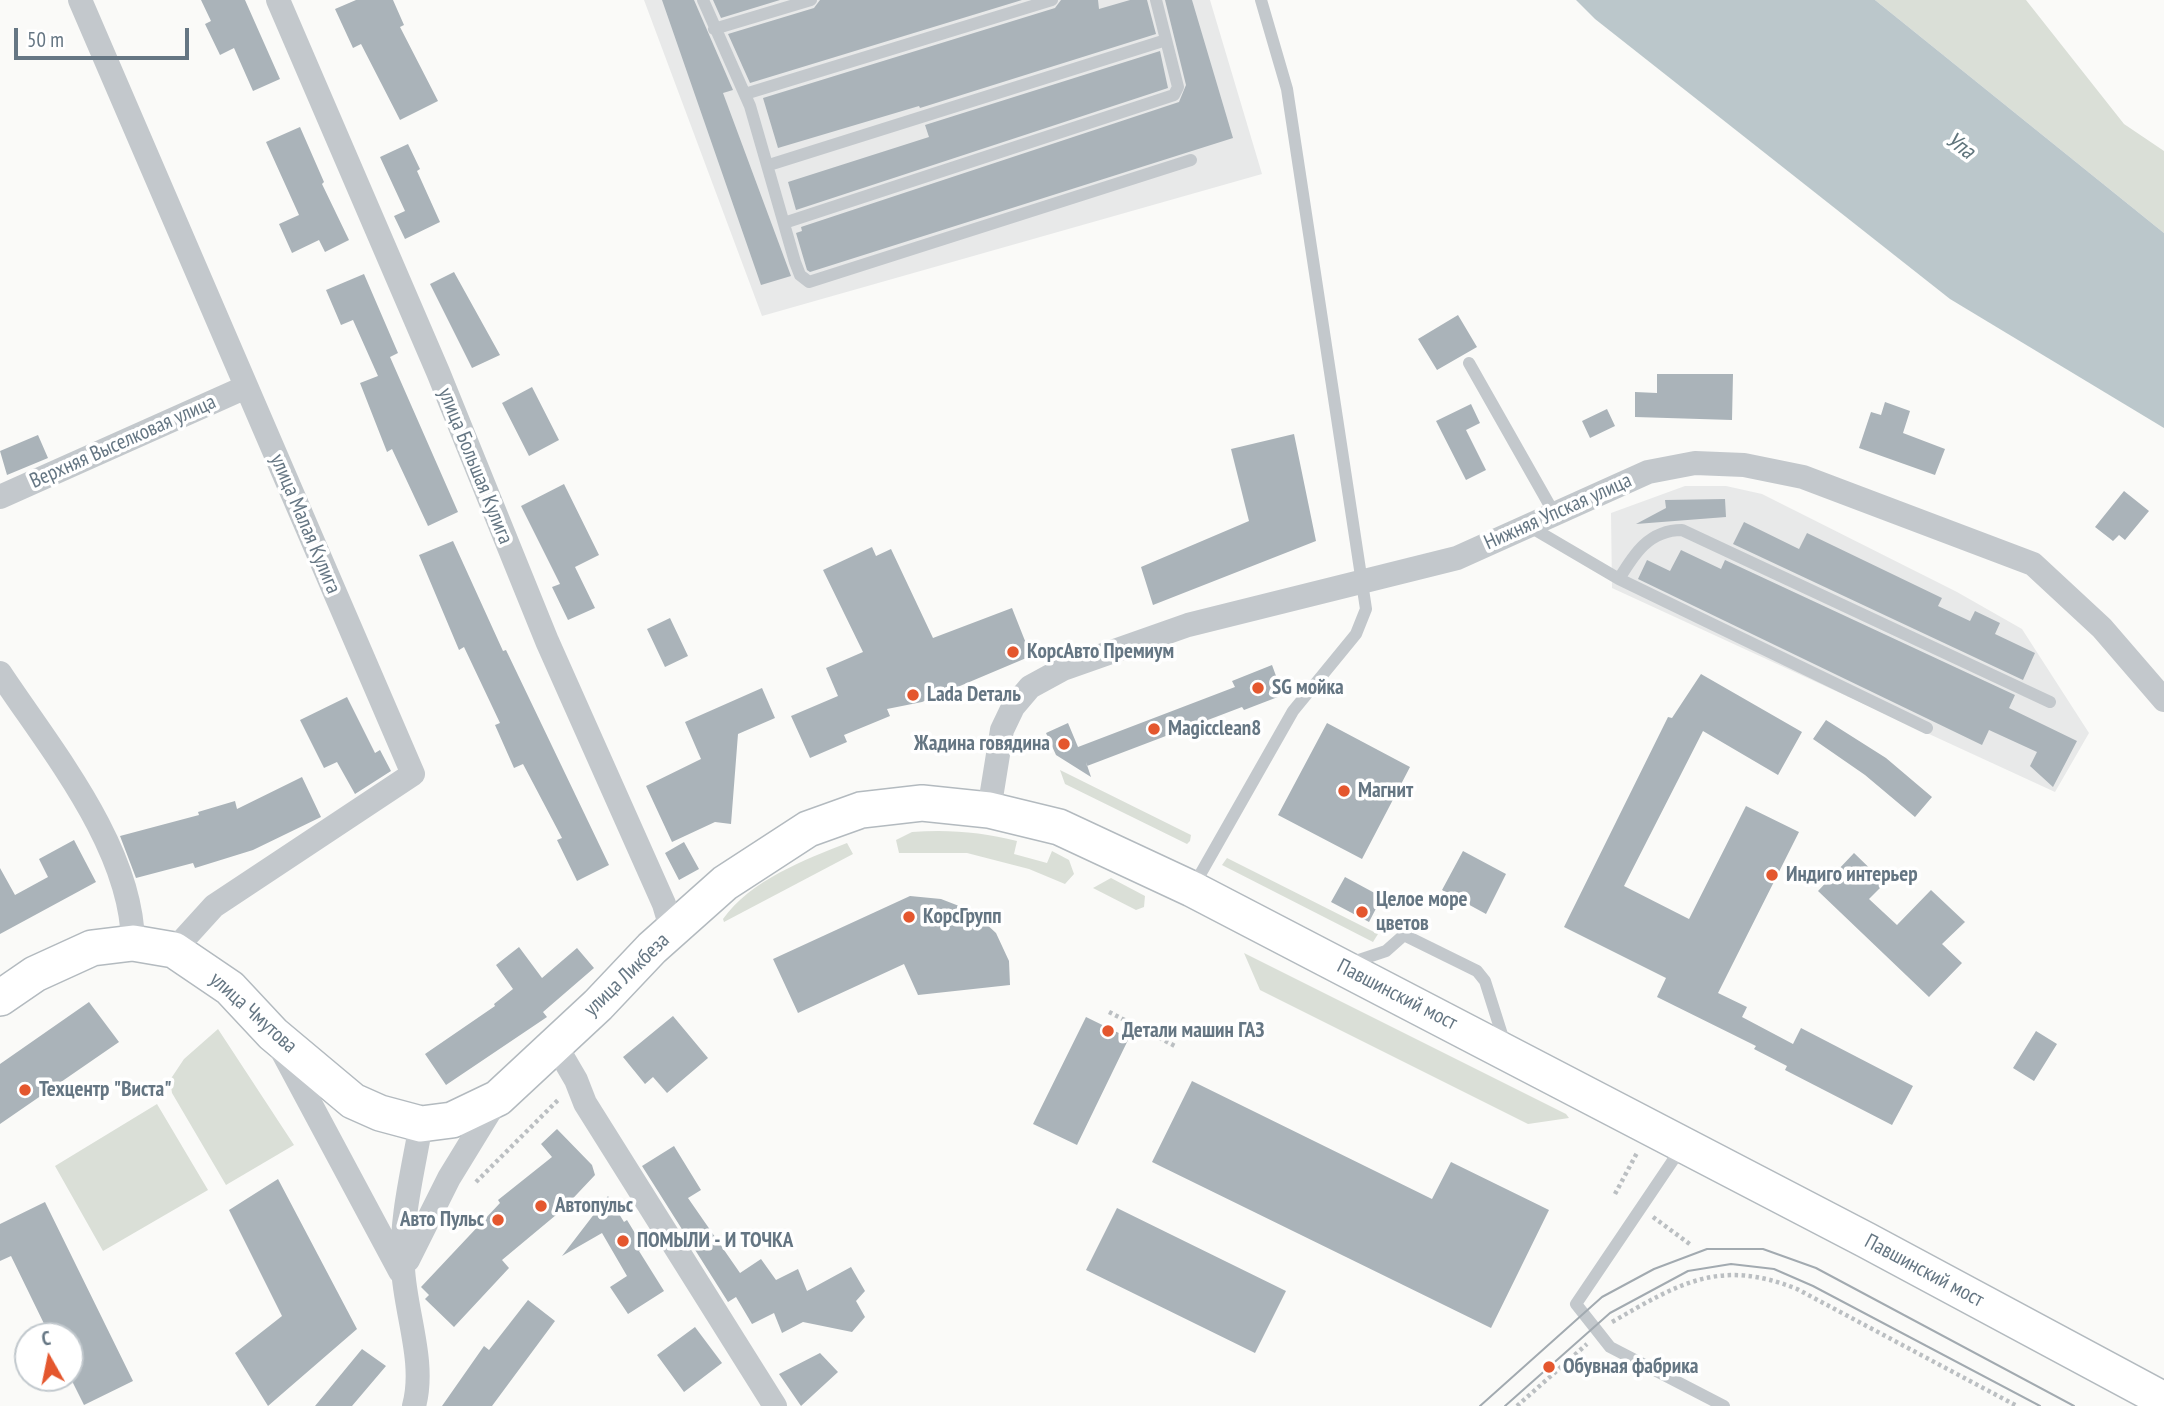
<!DOCTYPE html>
<html>
<head>
<meta charset="utf-8">
<style>
  body { margin:0 }
  #map { position:relative; width:2164px; height:1406px; overflow:hidden; background:#fafaf8; font-family:"PT Sans Narrow",sans-serif }
  canvas { display:block }
  .north { position:absolute; left:14px; top:1322px; width:70px; height:70px; box-sizing:border-box; background:#fff; border:2px solid #c1c8cd; border-radius:50%; rotate:351deg; font-size:19px; font-weight:700; line-height:28px; text-align:center; color:#657683 }
  .north::after { content:''; display:block; margin:auto; width:24px; height:32px; background:#e4572e; clip-path:polygon(50% 0,100% 100%,50% 72%,0 100%) }
  .scale { position:absolute; left:14px; top:28px; width:175px; height:32px; box-sizing:border-box; border:4px solid #657683; border-top:0; padding-left:9px; font-size:21px; line-height:24px; white-space:nowrap; color:#657683; -webkit-text-stroke:5px #fff; paint-order:stroke }
</style>
</head>
<body>
<div id="map">
<canvas width="2164" height="1406"></canvas>
<div class="north">С</div>
<div class="scale">50 m</div>
</div>
<script>
const ctx = document.querySelector('canvas').getContext('2d');
ctx.lineJoin = 'round';
function fill(path, color) { ctx.fillStyle = color; ctx.fill(path, 'evenodd'); }
function strokePath(path, color, width, dash) { ctx.strokeStyle = color; ctx.lineWidth = width; ctx.lineCap = dash ? 'butt' : 'round'; ctx.setLineDash(dash || []); ctx.stroke(path); }
function label(font, color, halo, rows, align = 'center') {
  ctx.font = font + ' "PT Sans Narrow",sans-serif'; ctx.lineWidth = 7; ctx.setLineDash([]); ctx.textBaseline = 'middle'; ctx.strokeStyle = halo; ctx.fillStyle = color; for (const [text, x, y, turn = 0] of rows) {
    ctx.save(); ctx.translate(x, y); ctx.rotate((+turn || 0) * Math.PI / 180); ctx.textAlign = isNaN(turn) ? turn : align; if (halo) ctx.strokeText(text, 0, 0); ctx.fillText(text, 0, 0); ctx.restore();
  }
}
fill(new Path2D(`
  M 644,0 L 1210,0 L 1262,174 L 762,316 Z
  M 1685,486 L 1726,486 L 1762,494 L 1957,592 L 2022,629 L 2089,733 L 2055,792 L 1612,588 L 1611,513 Z`), '#e8e9e9');
fill(new Path2D(`
  M 1875,0 L 2026,0 L 2124,124 L 2164,151 L 2164,233 Z
  M 1060,770 L 1191,835 L 1190,841 L 1187,844 L 1065,784 Z
  M 912,832 C 947,829 983,832 1017,841 L 1014,854 L 1047,863 L 1052,851 L 1069,860 L 1074,874 L 1065,884 L 1029,869 L 967,853 L 899,853 L 896,840 Z
  M 847,843 L 853,854 L 724,922 L 723,919 C 751,880 804,860 847,843 Z
  M 1227,858 L 1378,934 L 1373,942 L 1222,865 Z
  M 1111,878 L 1145,896 L 1144,907 L 1136,910 L 1093,888 Z
  M 1244,953 L 1566,1114 L 1569,1118 L 1528,1124 L 1260,990 Z
  M 218,1029 L 294,1145 L 226,1185 L 172,1093 L 170,1080 L 184,1059 Z
  M 157,1104 L 208,1190 L 103,1251 L 55,1166 Z`), '#dadfd7');
fill(new Path2D(`
  M 1576,0 L 1875,0 L 2164,233 L 2164,428 L 1950,299 L 1595,19 Z`), '#bbc7cb');
fill(new Path2D(`
  M 201,0 L 245,0 L 280,79 L 253,91 L 234,48 L 220,55 L 205,24 L 211,21 Z
  M 356,0 L 393,0 L 404,25 L 400,27 L 438,101 L 400,120 L 361,44 L 353,48 L 335,9 Z
  M 662,0 L 694,0 L 733,90 L 723,93 L 791,276 L 761,285 Z
  M 713,0 L 780,0 L 721,18 Z
  M 820,0 L 1022,0 L 750,83 L 728,34 L 814,8 Z
  M 1061,0 L 1098,0 L 1099,9 L 1130,0 L 1147,0 L 1156,34 L 920,108 L 919,106 L 778,148 L 763,98 L 1055,8 Z
  M 1165,0 L 1192,0 L 1233,138 L 810,272 L 807,270 L 796,233 L 802,231 L 801,227 L 1179,102 L 1186,85 Z
  M 1160,51 L 1168,88 L 796,210 L 788,182 L 929,137 L 925,125 Z
  M 300,127 L 324,182 L 322,184 L 349,240 L 325,252 L 319,240 L 292,253 L 279,224 L 299,215 L 266,142 Z
  M 408,144 L 420,169 L 417,171 L 440,222 L 405,239 L 394,216 L 405,211 L 380,157 Z
  M 454,272 L 500,355 L 472,368 L 430,284 Z
  M 364,274 L 398,353 L 390,357 L 458,512 L 428,526 L 392,449 L 387,452 L 360,383 L 378,376 L 353,320 L 341,325 L 326,290 Z
  M 1458,315 L 1477,347 L 1437,370 L 1418,339 Z
  M 1657,374 L 1733,374 L 1732,420 L 1635,417 L 1635,392 L 1657,393 Z
  M 532,387 L 559,440 L 529,456 L 502,403 Z
  M 1885,402 L 1910,411 L 1903,433 L 1945,449 L 1935,475 L 1859,448 L 1871,412 L 1881,415 Z
  M 1471,404 L 1480,423 L 1466,430 L 1486,470 L 1466,480 L 1436,421 Z
  M 1607,409 L 1615,426 L 1590,438 L 1582,421 Z
  M 1294,434 L 1316,541 L 1153,605 L 1141,567 L 1249,521 L 1231,449 Z
  M 38,435 L 48,458 L 7,475 L 0,451 Z
  M 564,484 L 599,555 L 575,567 L 595,608 L 568,620 L 552,587 L 560,584 L 521,506 Z
  M 2124,491 L 2149,511 L 2125,540 L 2119,535 L 2113,541 L 2095,527 Z
  M 1725,499 L 1726,517 L 1636,524 L 1666,508 L 1665,500 Z
  M 1744,522 L 1799,549 L 1807,533 L 1942,598 L 1938,606 L 1970,621 L 1975,611 L 2000,623 L 1995,634 L 2035,653 L 2023,680 L 1733,544 Z
  M 453,541 L 503,651 L 506,650 L 609,865 L 577,881 L 557,840 L 562,838 L 523,764 L 514,768 L 495,725 L 500,723 L 464,647 L 459,650 L 419,555 Z
  M 872,547 L 876,556 L 891,549 L 933,638 L 1012,608 L 1031,656 L 922,702 L 887,709 L 890,716 L 844,735 L 847,742 L 810,758 L 791,716 L 838,696 L 826,668 L 863,652 L 823,570 Z
  M 1681,550 L 1721,569 L 1725,560 L 2015,695 L 2009,708 L 2077,741 L 2053,787 L 2030,766 L 2037,752 L 1989,730 L 1982,745 L 1638,579 L 1647,560 L 1670,571 Z
  M 670,618 L 688,656 L 665,667 L 647,629 Z
  M 1272,665 L 1283,695 L 1244,710 L 1242,707 L 1087,766 L 1086,762 L 1091,777 L 1056,755 L 1046,733 L 1068,723 L 1078,747 L 1235,687 L 1232,681 Z
  M 1701,674 L 1802,732 L 1778,775 L 1703,731 L 1624,886 L 1689,919 L 1746,806 L 1799,832 L 1718,993 L 1747,1007 L 1742,1017 L 1793,1044 L 1801,1028 L 1913,1086 L 1892,1125 L 1785,1070 L 1787,1066 L 1754,1049 L 1756,1046 L 1657,997 L 1666,978 L 1564,927 L 1668,717 L 1672,718 Z
  M 762,688 L 775,718 L 738,734 L 731,824 L 715,822 L 672,842 L 646,786 L 701,759 L 685,722 Z
  M 347,697 L 375,753 L 380,750 L 391,771 L 355,794 L 337,762 L 324,768 L 300,720 Z
  M 1826,720 L 1886,758 L 1932,797 L 1915,817 L 1865,775 L 1813,739 Z
  M 1327,723 L 1410,767 L 1362,859 L 1278,815 Z
  M 302,777 L 321,817 L 253,850 L 195,868 L 193,863 L 136,878 L 120,836 L 199,815 L 198,812 L 235,801 L 237,809 Z
  M 74,840 L 96,882 L 0,934 L 0,868 L 15,895 L 48,877 L 39,859 Z
  M 684,842 L 699,869 L 679,880 L 665,853 Z
  M 1463,851 L 1506,874 L 1486,914 L 1442,890 Z
  M 1854,853 L 1885,883 L 1869,899 L 1897,925 L 1931,890 L 1965,922 L 1942,944 L 1962,963 L 1929,997 L 1818,891 Z
  M 1345,877 L 1382,897 L 1369,922 L 1331,902 Z
  M 910,896 L 941,899 L 972,911 L 996,933 L 1009,961 L 1010,985 L 918,995 L 904,964 L 798,1013 L 773,959 Z
  M 519,947 L 542,978 L 577,948 L 594,968 L 543,1012 L 547,1017 L 446,1085 L 425,1054 L 495,1006 L 494,1004 L 513,989 L 496,965 Z
  M 89,1002 L 119,1042 L 0,1124 L 0,1064 Z
  M 673,1016 L 708,1058 L 667,1093 L 653,1077 L 645,1084 L 623,1057 Z
  M 1086,1017 L 1129,1038 L 1077,1145 L 1033,1124 Z
  M 2036,1031 L 2057,1044 L 2034,1081 L 2013,1068 Z
  M 1192,1081 L 1432,1199 L 1451,1162 L 1549,1210 L 1491,1328 L 1152,1162 Z
  M 557,1129 L 592,1165 L 595,1175 L 562,1210 L 502,1260 L 509,1268 L 454,1327 L 425,1299 L 429,1295 L 421,1287 L 500,1203 L 498,1200 L 552,1157 L 541,1144 Z
  M 674,1146 L 701,1190 L 688,1198 L 740,1273 L 761,1259 L 776,1280 L 798,1269 L 807,1291 L 851,1267 L 865,1291 L 856,1301 L 865,1317 L 852,1332 L 803,1322 L 782,1333 L 774,1313 L 752,1324 L 736,1297 L 728,1302 L 642,1166 Z
  M 278,1179 L 357,1329 L 268,1406 L 235,1353 L 282,1316 L 229,1210 Z
  M 608,1196 L 624,1222 L 627,1220 L 644,1248 L 639,1251 L 664,1291 L 628,1314 L 610,1287 L 627,1276 L 602,1233 L 562,1256 Z
  M 45,1202 L 133,1381 L 84,1405 L 70,1377 L 70,1336 L 50,1336 L 11,1256 L 0,1261 L 0,1224 Z
  M 1117,1208 L 1286,1291 L 1255,1353 L 1086,1270 Z
  M 528,1300 L 555,1321 L 492,1406 L 442,1406 L 484,1346 L 489,1350 Z
  M 695,1327 L 722,1363 L 684,1392 L 657,1355 Z
  M 362,1349 L 386,1366 L 352,1406 L 315,1406 Z
  M 820,1353 L 838,1372 L 801,1406 L 779,1374 Z`), '#aab3b9');
const secondary = new Path2D(`
  M 0,998 L 35,974 L 92,948 L 133,943 L 174,950 L 230,988 L 273,1034 L 353,1101 L 380,1113 L 421,1124 L 452,1120 L 498,1098 L 598,1005 L 652,948 L 725,883 L 808,829 L 861,810 L 922,803 L 989,810 L 1059,827 L 1192,889 L 1866,1240 L 2164,1400`);
strokePath(secondary, '#b3babf', 38);
strokePath(new Path2D(`
  M 1109,1012 L 1175,1046
  M 476,1182 L 559,1099
  M 1615,1194 L 1638,1151
  M 1653,1217 L 1691,1245
  M 1612,1322 C 1680,1283 1720,1258 1797,1289 L 2017,1406
  M 1517,1406 L 1587,1344`), '#bbbfc2', 4.5, [3.5, 3.5]);
strokePath(new Path2D(`
  M 703,0 L 750,106 L 795,262 L 800,275 L 809,282 L 1191,160
  M 714,29 L 811,0
  M 745,94 L 1052,0
  M 769,165 L 1166,40
  M 784,223 L 1174,95 L 1178,87 L 1156,0
  M 1469,363 L 1554,513
  M 1527,525 L 1619,579 L 1927,728
  M 1619,579 C 1634,554 1649,530 1682,530 L 2050,702
  M 1193,887 L 1293,711 L 1356,634 L 1366,609 L 1287,89 L 1261,0
  M 1350,963 L 1386,951 L 1404,935 L 1477,971 L 1485,981 L 1505,1044
  M 1682,1147 L 1576,1304 L 1610,1347 L 1724,1406`), '#c3c8cc', 12);
strokePath(new Path2D(`
  M 80,0 L 413,774 L 214,906 L 174,950
  M 278,0 L 438,372 L 547,641 L 664,904 L 672,931
  M 0,497 L 246,387
  M 0,673 C 51,750 132,847 133,943
  M 989,810 L 1002,730 L 1013,707 L 1030,687 L 1063,669 L 1188,625 L 1457,558 L 1648,472 L 1695,463 L 1744,465 L 1803,477 L 2033,564 L 2102,628 L 2164,700
  M 555,1044 L 576,1080 L 585,1103 L 775,1406
  M 280,1047 L 400,1271
  M 408,1260 L 449,1178 L 498,1098
  M 414,1406 C 426,1362 405,1312 403,1268 C 400,1220 413,1171 421,1124`), '#c3c8cc', 24);
strokePath(secondary, '#fff', 35);
strokePath(new Path2D(`
  M 1480,1406 L 1602,1297 L 1654,1269 L 1707,1249 L 1763,1249 L 1816,1268 L 2074,1406
  M 1505,1406 L 1610,1313 L 1688,1271 L 1731,1264 L 1774,1269 L 1813,1286 L 2040,1406`), '#a2aab0', 2);
for (const [x, y, r, color] of [
  [1013,652,7,"#e4572e"],
  [1258,688,7,"#e4572e"],
  [913,695,7,"#e4572e"],
  [1154,729,7,"#e4572e"],
  [1064,744,7,"#e4572e"],
  [1344,791,7,"#e4572e"],
  [1772,875,7,"#e4572e"],
  [1362,912,7,"#e4572e"],
  [909,917,7,"#e4572e"],
  [1108,1031,7,"#e4572e"],
  [25,1090,7,"#e4572e"],
  [541,1206,7,"#e4572e"],
  [498,1220,7,"#e4572e"],
  [623,1241,7,"#e4572e"],
  [1549,1367,7,"#e4572e"]
]) { const dot = new Path2D(); dot.arc(x, y, r, 0, 2 * Math.PI); ctx.fillStyle = color; ctx.fill(dot); strokePath(dot, '#fff', 2.5); }
label('21px', '#657683', '#fff', [
  ["Верхняя Выселковая улица",123,442,-24],
  ["улица Большая Кулига",475,466,68],
  ["Нижняя Упская улица",1558,512,-24],
  ["улица Малая Кулига",305,524,67],
  ["улица Ликбеза",627,975,-44],
  ["Павшинский мост",1397,995,27],
  ["улица Чмутова",253,1013,42],
  ["Павшинский мост",1924,1271,28]
]);
label('bold 21px', '#657683', '#fff', [
  ["КорсАвто Премиум",1027,652],
  ["SG мойка",1272,688],
  ["Lada Dеталь",927,695],
  ["Magicclean8",1168,729],
  ["Жадина говядина",1050,744,"right"],
  ["Магнит",1358,791],
  ["Индиго интерьер",1786,875],
  ["Целое море",1376,900],
  ["цветов",1376,924],
  ["КорсГрупп",923,917],
  ["Детали машин ГАЗ",1122,1031],
  ["Техцентр \"Виста\"",39,1090],
  ["Автопульс",555,1206],
  ["Авто Пульс",484,1220,"right"],
  ["ПОМЫЛИ - И ТОЧКА",637,1241],
  ["Обувная фабрика",1563,1367]
], 'left');
label('italic 23px', '#60757c', '#fff', [
  ["Упа",1960,146,36]
]);
</script>
</body>
</html>
